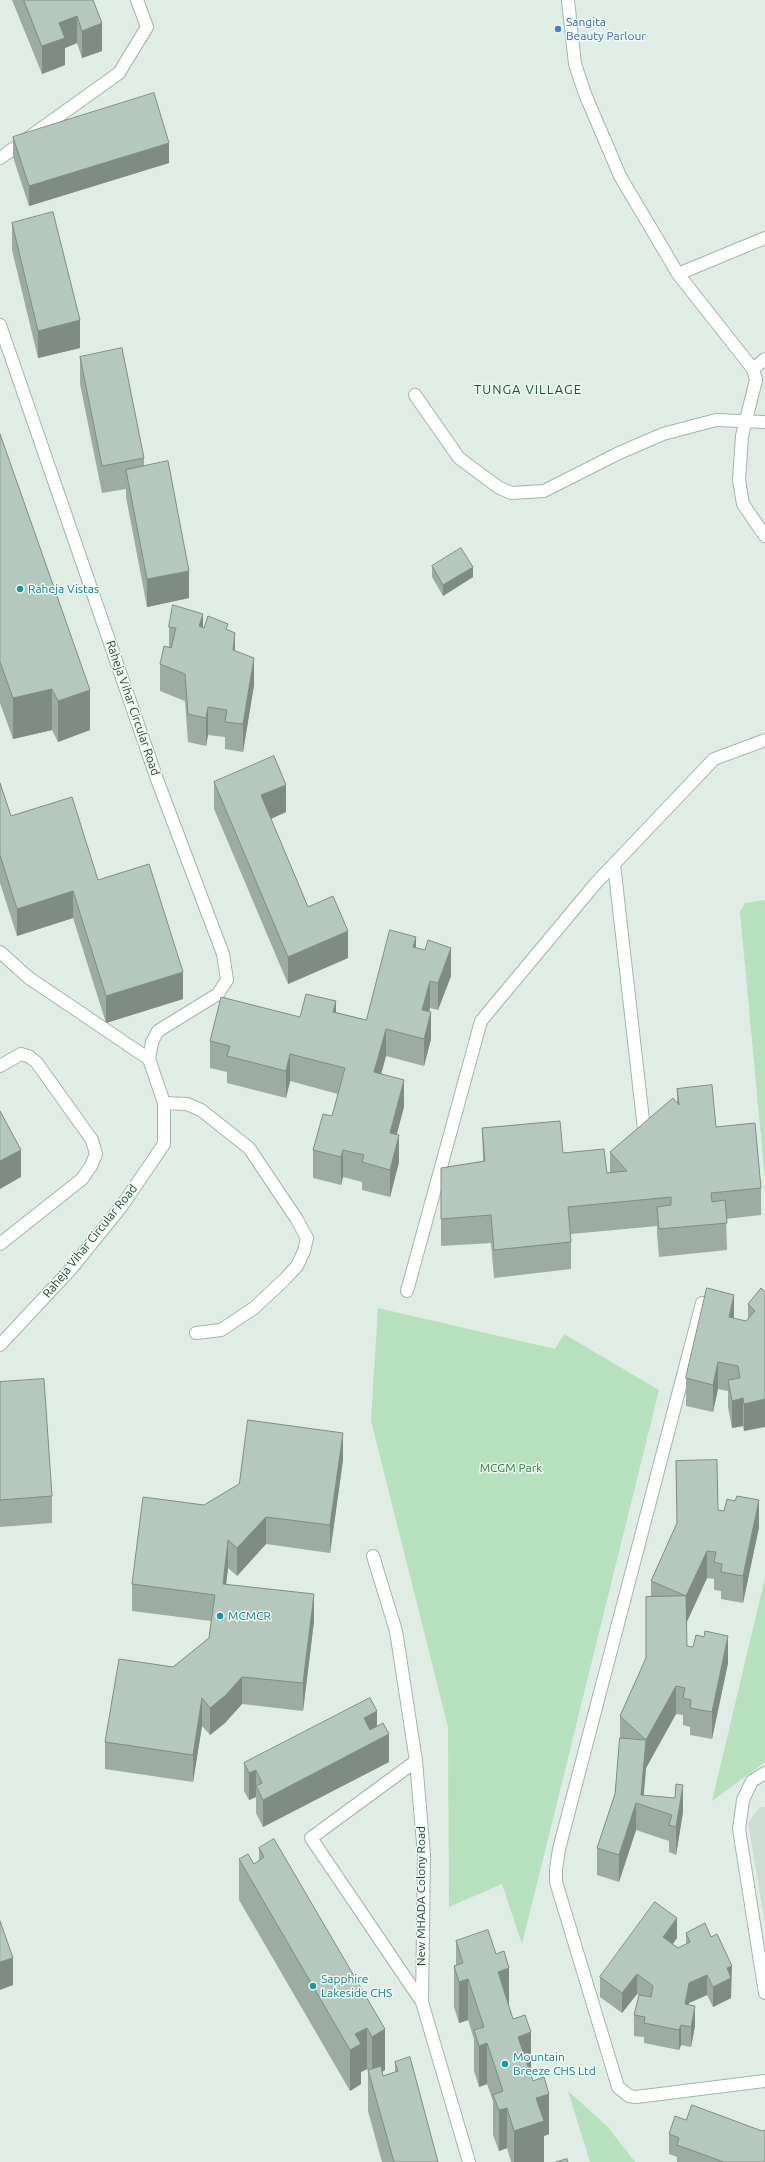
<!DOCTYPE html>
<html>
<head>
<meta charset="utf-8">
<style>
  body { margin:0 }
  canvas { display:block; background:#e0ede5 }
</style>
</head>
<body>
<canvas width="765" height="2162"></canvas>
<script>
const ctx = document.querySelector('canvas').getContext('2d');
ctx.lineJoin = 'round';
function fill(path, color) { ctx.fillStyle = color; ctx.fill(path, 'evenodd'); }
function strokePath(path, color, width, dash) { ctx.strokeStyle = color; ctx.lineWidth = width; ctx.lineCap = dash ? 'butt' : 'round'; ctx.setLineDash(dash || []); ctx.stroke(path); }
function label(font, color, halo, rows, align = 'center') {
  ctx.font = font + ' Ubuntu,sans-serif'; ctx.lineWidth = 3; ctx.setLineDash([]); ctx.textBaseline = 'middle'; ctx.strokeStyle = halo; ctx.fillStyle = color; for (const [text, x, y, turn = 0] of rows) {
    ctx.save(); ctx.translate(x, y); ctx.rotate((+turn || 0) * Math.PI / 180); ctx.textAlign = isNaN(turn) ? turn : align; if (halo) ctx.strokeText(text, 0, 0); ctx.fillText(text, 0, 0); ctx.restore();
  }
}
fill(new Path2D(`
  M 760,1807 L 765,1807 L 765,1924 L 748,1823 Z`), '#ceddd4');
fill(new Path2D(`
  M 765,900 L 765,1180 L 740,912 L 745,903 Z
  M 378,1308 L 555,1349 L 564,1334 L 659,1390 L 522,1944 L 502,1884 L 449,1907 L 448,1727 L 371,1421 Z
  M 765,1578 L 765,1762 L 712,1801 Z
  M 568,2091 L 607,2126 L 635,2162 L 590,2162 Z`), '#b6e1bc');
const street = new Path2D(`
  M 568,0 L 575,64 L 585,94 L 620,176 L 678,274 L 753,369 L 756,380 L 742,436 L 739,480 L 743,504 L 765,536
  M 0,158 L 119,73 L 147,27 L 137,0
  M 678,274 L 765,238
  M 0,325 L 158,782 L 223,954 L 227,980 L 218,994 L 158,1031 L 152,1042 L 149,1059 L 164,1103 L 164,1144 L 121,1207 L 71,1269 L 0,1345
  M 753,369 L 765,359
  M 415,395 L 459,458 L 498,487 L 511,493 L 544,491 L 619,453 L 663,434 L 716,420 L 765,422
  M 614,864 L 645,1138
  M 0,952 L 29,978 L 149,1059
  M 0,1066 L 21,1054 L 30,1057 L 37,1063 L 92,1140 L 96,1154 L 91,1166 L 82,1179 L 0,1244
  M 164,1103 L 187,1104 L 201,1110 L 249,1148 L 296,1218 L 307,1238 L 304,1251 L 297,1266 L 285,1279 L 254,1308 L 221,1330 L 196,1333
  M 407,1291 L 481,1021 L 596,883 L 714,759 L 765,740
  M 702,1303 L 559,1849 L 556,1869 L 556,1882 L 618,2087 L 629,2096 L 636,2097 L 765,2081
  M 373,1556 L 396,1631 L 416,1761 L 424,1855 L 422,2002 L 469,2162
  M 416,1761 L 311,1838 L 422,2002
  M 765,1773 L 752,1781 L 743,1800 L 739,1829 L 765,1993`);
strokePath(street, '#a2b5ac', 14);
strokePath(street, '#fff', 12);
fill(new Path2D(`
  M 12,0 L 93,0 L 102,51 L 82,58 L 77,43 L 65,48 L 65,65 L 42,74 Z
  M 13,137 L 169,163 L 29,206 L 13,157 Z
  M 12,223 L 80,348 L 38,358 L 12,250 Z
  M 80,357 L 144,458 L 144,466 L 189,598 L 147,607 L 126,497 L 126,489 L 102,493 L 80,384 Z
  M 0,434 L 90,730 L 58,742 L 52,730 L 13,739 L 0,703 Z
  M 432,566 L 473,577 L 443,596 L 432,577 Z
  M 169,627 L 203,627 L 228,630 L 235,651 L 254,685 L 243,752 L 225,749 L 225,737 L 208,735 L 206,746 L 188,742 L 185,701 L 160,691 L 160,664 L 169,648 Z
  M 214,782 L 286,812 L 271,819 L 308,907 L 348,958 L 288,984 L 214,809 Z
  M 0,783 L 11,816 L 98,880 L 183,999 L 106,1023 L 73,918 L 17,936 L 0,883 Z
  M 416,948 L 451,976 L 438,1010 L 430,1008 L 429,1012 L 431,1039 L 424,1066 L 386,1056 L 381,1074 L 404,1107 L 396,1134 L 399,1162 L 390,1197 L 362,1190 L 362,1182 L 343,1177 L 341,1185 L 313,1178 L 313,1150 L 332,1116 L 338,1094 L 290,1081 L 286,1098 L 227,1083 L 227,1072 L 210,1068 L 210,1041 L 300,1017 L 336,1012 L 366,1020 Z
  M 677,1089 L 716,1127 L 761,1188 L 761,1215 L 726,1219 L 727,1250 L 659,1257 L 657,1234 L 657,1226 L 571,1234 L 571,1269 L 494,1278 L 491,1243 L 441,1246 L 441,1168 L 483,1161 L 482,1128 L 563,1153 L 607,1173 L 610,1172 L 610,1152 L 677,1103 Z
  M 761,1288 L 744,1431 L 743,1426 L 732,1428 L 728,1407 L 728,1391 L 718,1389 L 713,1412 L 686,1406 L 686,1378 L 734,1319 L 746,1321 L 748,1320 L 748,1304 Z
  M 0,1382 L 52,1496 L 52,1523 L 0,1527 Z
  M 343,1460 L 330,1553 L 266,1544 L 237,1576 L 228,1568 L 226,1584 L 314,1621 L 303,1711 L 242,1704 L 225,1723 L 210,1735 L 202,1726 L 193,1782 L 105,1769 L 105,1742 L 173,1667 L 209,1638 L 211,1621 L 132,1611 L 132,1584 L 204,1505 Z
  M 676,1461 L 718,1510 L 759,1527 L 743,1603 L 721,1599 L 721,1591 L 714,1590 L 714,1579 L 707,1578 L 686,1623 L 687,1646 L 728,1663 L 712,1739 L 690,1735 L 690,1727 L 683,1725 L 683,1715 L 676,1714 L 646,1768 L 643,1795 L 683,1812 L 676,1855 L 669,1852 L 669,1841 L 636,1830 L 619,1882 L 597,1875 L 597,1848 L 615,1794 L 620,1742 L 620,1716 L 646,1659 L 651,1597 L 651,1581 L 677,1523 Z
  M 377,1727 L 389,1762 L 263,1827 L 256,1813 L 256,1797 L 249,1800 L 244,1791 L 244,1763 Z
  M 259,1848 L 385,2029 L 385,2070 L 382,2072 L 383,2076 L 395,2072 L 395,2062 L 438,2162 L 382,2162 L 368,2111 L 368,2071 L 367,2069 L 361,2072 L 361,2084 L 350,2091 L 239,1900 L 239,1859 L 254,1864 L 259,1860 Z
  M 686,1933 L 732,1986 L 731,1986 L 731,1998 L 713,2007 L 707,1995 L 689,2003 L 689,2005 L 695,2026 L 691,2047 L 681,2045 L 679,2050 L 644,2043 L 644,2037 L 634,2036 L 634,2015 L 639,1996 L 637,1994 L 622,2013 L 600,1997 L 600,1977 L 677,1938 L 673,1944 L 678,1948 L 686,1944 Z
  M 456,1941 L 509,2007 L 531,2073 L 530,2073 L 549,2134 L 544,2136 L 544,2162 L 511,2162 L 507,2148 L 499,2151 L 493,2135 L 493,2101 L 487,2084 L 479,2087 L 474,2071 L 474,2039 L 468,2020 L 459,2023 L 454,2007 L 454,1966 L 456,1966 Z
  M 686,2120 L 762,2131 L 765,2162 L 677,2162 L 677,2157 L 669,2154 L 669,2134 Z`), '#9caca3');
fill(new Path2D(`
  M 77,16 L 77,43 L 65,48 L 65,65 L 42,74 L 42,46 L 59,23 Z
  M 102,23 L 102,51 L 82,58 L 82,31 Z
  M 169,143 L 169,163 L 29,206 L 29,186 Z
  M 80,320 L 80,348 L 38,358 L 38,331 Z
  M 473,567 L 473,577 L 443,596 L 443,585 Z
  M 189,571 L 189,598 L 147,607 L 147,579 Z
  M 203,614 L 203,642 L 199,626 Z
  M 235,633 L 235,660 L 233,650 Z
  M 254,658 L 254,685 L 243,752 L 243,724 Z
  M 52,689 L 52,730 L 13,739 L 13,698 Z
  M 90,690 L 90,730 L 58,742 L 58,701 Z
  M 208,707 L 208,735 L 206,746 L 206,718 Z
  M 286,785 L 286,812 L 261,823 L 261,795 Z
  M 73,891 L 73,918 L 17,936 L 17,909 Z
  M 348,931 L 348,958 L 288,984 L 288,957 Z
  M 416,937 L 416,964 L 413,947 Z
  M 451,948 L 451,976 L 438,1010 L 438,983 Z
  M 183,972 L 183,999 L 106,1023 L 106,996 Z
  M 430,981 L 430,1008 L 422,1037 L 422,1010 Z
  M 336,1001 L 336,1029 L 333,1012 Z
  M 431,1012 L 431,1039 L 424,1066 L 424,1039 Z
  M 386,1029 L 386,1056 L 374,1100 L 374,1072 Z
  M 290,1054 L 290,1081 L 286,1098 L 286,1071 Z
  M 404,1080 L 404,1107 L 390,1160 L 390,1133 Z
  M 399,1135 L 399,1162 L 390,1197 L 390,1170 Z
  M 21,1150 L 21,1177 L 0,1189 L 0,1161 Z
  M 343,1150 L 343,1177 L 341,1185 L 341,1157 Z
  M 734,1295 L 734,1322 L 729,1317 Z
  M 718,1362 L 718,1389 L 713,1412 L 713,1385 Z
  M 743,1398 L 743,1426 L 732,1428 L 732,1401 Z
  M 765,1399 L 765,1427 L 744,1431 L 744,1404 Z
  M 343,1433 L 343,1460 L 330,1553 L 330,1525 Z
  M 759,1500 L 759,1527 L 743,1603 L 743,1576 Z
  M 266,1517 L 266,1544 L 237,1576 L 237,1548 Z
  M 228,1540 L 228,1568 L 223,1611 L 223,1584 Z
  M 707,1551 L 707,1578 L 686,1624 L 686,1596 Z
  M 314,1594 L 314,1621 L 303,1711 L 303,1683 Z
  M 728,1636 L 728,1663 L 712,1739 L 712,1712 Z
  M 242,1677 L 242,1704 L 225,1723 L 210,1735 L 210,1708 Z
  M 676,1686 L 676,1714 L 646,1768 L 643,1805 L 641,1795 L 646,1740 Z
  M 202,1698 L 202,1726 L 193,1782 L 193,1755 Z
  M 377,1711 L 377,1738 L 364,1746 L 364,1718 Z
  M 389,1734 L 389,1762 L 263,1827 L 263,1800 Z
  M 256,1770 L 256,1797 L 249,1800 L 249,1773 Z
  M 683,1785 L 683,1812 L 676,1855 L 676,1827 Z
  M 636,1803 L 636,1830 L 619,1882 L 619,1855 Z
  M 677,1918 L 677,1938 L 663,1957 L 663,1937 Z
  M 13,1958 L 13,1985 L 0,1990 L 0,1962 Z
  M 732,1966 L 731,1998 L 713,2007 L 713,1987 L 727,1968 Z
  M 509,1968 L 509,2008 L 498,1972 Z
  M 637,1974 L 637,1994 L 622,2013 L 622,1993 Z
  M 707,1975 L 707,1995 L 689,2003 L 685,2024 L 685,2004 L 689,1983 Z
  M 468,1979 L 468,2020 L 459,2023 L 459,1982 Z
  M 695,2006 L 695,2026 L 691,2047 L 691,2027 Z
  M 681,2025 L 681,2045 L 679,2050 L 679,2030 Z
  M 367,2028 L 367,2069 L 361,2072 L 361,2084 L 350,2091 L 350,2050 L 355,2034 Z
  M 385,2029 L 385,2070 L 372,2078 L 372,2037 Z
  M 531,2032 L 531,2073 L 518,2077 L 518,2037 Z
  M 487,2043 L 487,2084 L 479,2087 L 479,2046 Z
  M 549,2094 L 549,2134 L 544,2136 L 544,2162 L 514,2162 L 514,2131 L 536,2098 Z
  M 507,2108 L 507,2148 L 499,2151 L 499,2110 Z`), '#7f8c85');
const building = new Path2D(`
  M 24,0 L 93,0 L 102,23 L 82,31 L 77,16 L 59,23 L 65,38 L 42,46 Z
  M 154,93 L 169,143 L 29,186 L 13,137 Z
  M 53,212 L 80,320 L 38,331 L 12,223 Z
  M 122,348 L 144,458 L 102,466 L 80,357 Z
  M 0,434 L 90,690 L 58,701 L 52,689 L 13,698 L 0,662 Z
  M 168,461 L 189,571 L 147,579 L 126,470 Z
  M 461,548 L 473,567 L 443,585 L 432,566 Z
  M 173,605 L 203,614 L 199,626 L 204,628 L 208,616 L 228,624 L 226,629 L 235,633 L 233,650 L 254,658 L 243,724 L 225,722 L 227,710 L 208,707 L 206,718 L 188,714 L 185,674 L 160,664 L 164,646 L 171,648 L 176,628 L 169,627 Z
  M 274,756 L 286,785 L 261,795 L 308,907 L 333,896 L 348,931 L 288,957 L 214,782 Z
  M 0,783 L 11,816 L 72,797 L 98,880 L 149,864 L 183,972 L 106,996 L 73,891 L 17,909 L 0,855 Z
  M 390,930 L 416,937 L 413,947 L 425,950 L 428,940 L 451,948 L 438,983 L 430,981 L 422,1010 L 431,1012 L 424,1039 L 386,1029 L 374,1072 L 404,1080 L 390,1133 L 399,1135 L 390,1170 L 362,1162 L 364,1155 L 343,1150 L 341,1157 L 313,1150 L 323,1114 L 332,1116 L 345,1068 L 290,1054 L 286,1071 L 227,1056 L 230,1046 L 210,1041 L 221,997 L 300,1017 L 306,994 L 336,1001 L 333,1012 L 366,1020 Z
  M 712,1085 L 716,1127 L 755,1123 L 761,1188 L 711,1193 L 712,1202 L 725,1200 L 727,1223 L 659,1229 L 657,1207 L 671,1205 L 671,1197 L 568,1207 L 571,1242 L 494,1250 L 491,1215 L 441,1219 L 441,1168 L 485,1161 L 482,1128 L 560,1121 L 563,1153 L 604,1149 L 607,1173 L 627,1171 L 610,1152 L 673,1098 L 679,1105 L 677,1089 Z
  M 0,1111 L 21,1150 L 0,1161 Z
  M 707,1288 L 734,1295 L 729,1317 L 746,1321 L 755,1311 L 748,1304 L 761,1288 L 765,1292 L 765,1399 L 744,1404 L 743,1398 L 732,1401 L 728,1380 L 740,1378 L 738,1366 L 718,1362 L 713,1385 L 686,1378 Z
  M 44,1379 L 52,1496 L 0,1500 L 0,1382 Z
  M 248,1420 L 343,1433 L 330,1525 L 266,1517 L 237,1548 L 228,1540 L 223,1584 L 314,1594 L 303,1683 L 242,1677 L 225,1696 L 210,1708 L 202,1698 L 193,1755 L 105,1742 L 119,1659 L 173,1667 L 209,1638 L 215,1595 L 132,1584 L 143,1497 L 204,1505 L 239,1484 Z
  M 717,1460 L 718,1510 L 724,1511 L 727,1499 L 735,1501 L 737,1496 L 759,1500 L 743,1576 L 721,1572 L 722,1564 L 714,1562 L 716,1552 L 707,1551 L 686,1596 L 651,1581 L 677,1523 L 676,1461 Z
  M 686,1596 L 687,1646 L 693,1647 L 696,1635 L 704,1637 L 705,1631 L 728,1636 L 712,1712 L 690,1708 L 691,1700 L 683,1698 L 685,1688 L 676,1686 L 646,1740 L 620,1716 L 646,1658 L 646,1597 Z
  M 370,1698 L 377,1711 L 364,1718 L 370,1730 L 383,1723 L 389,1734 L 263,1800 L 256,1786 L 262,1783 L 256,1770 L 249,1773 L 244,1763 Z
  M 620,1738 L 646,1740 L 641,1795 L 675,1798 L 676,1784 L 683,1785 L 676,1827 L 669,1825 L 672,1815 L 636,1803 L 619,1855 L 597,1848 L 615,1794 Z
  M 274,1839 L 385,2029 L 372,2037 L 367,2028 L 355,2034 L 361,2044 L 350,2050 L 239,1859 L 248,1854 L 254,1864 L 264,1857 L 259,1848 Z
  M 655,1902 L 677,1918 L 663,1937 L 678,1948 L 690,1942 L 686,1933 L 705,1923 L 711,1937 L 717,1934 L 732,1966 L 727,1968 L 731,1978 L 713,1987 L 707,1975 L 689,1983 L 685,2004 L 695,2006 L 691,2027 L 681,2025 L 679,2030 L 644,2023 L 645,2017 L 634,2015 L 639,1995 L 651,1997 L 653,1986 L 637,1974 L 622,1993 L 600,1977 Z
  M 0,1921 L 13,1958 L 0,1962 Z
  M 488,1930 L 496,1954 L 504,1951 L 509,1968 L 498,1972 L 513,2019 L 525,2015 L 531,2032 L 518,2037 L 533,2081 L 544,2077 L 549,2094 L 536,2098 L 544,2121 L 514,2131 L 507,2108 L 499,2110 L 493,2095 L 503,2091 L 487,2043 L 479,2046 L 474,2030 L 484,2027 L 468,1979 L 459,1982 L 454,1966 L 463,1963 L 456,1941 Z
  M 410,2057 L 438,2162 L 394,2162 L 368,2070 L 381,2066 L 383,2076 L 398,2071 L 395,2062 Z
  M 692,2105 L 762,2131 L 765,2130 L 765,2162 L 724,2162 L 677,2145 L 679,2138 L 669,2134 L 675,2116 L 686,2120 Z
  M 567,2159 L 568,2162 L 556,2162 Z`);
fill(building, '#b5c8be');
strokePath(building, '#7f8c85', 1);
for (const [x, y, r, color] of [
  [558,29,4,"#3f7fe0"],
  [20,589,4,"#0f9aa8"],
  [220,1616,4,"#0f9aa8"],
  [313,1986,4,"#0f9aa8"],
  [505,2064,4,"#0f9aa8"]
]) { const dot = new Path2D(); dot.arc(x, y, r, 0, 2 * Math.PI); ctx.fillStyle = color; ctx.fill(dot); strokePath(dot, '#f1f9f4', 1.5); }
label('12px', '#366cbe', '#f1f9f4', [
  ["Sangita",566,22],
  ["Beauty Parlour",566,36]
], 'left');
label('12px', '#0d838f', '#f1f9f4', [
  ["Raheja Vistas",28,589],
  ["MCMCR",228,1616],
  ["Sapphire",321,1979],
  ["Lakeside CHS",321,1993],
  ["Mountain",513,2057],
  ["Breeze CHS Ltd",513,2071]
], 'left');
label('12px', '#1e3f32', '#f1f9f4', [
  ["Raheja Vihar Circular Road",133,708,71],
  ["Raheja Vihar Circular Road",90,1241,-51],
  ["New MHADA Colony Road",421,1896,-90]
]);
label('12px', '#247b3a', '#f1f9f4', [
  ["MCGM Park",511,1468]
]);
ctx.letterSpacing = '1px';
label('13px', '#18533d', '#f1f9f4', [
  ["TUNGA VILLAGE",528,390]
]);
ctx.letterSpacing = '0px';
</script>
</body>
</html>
